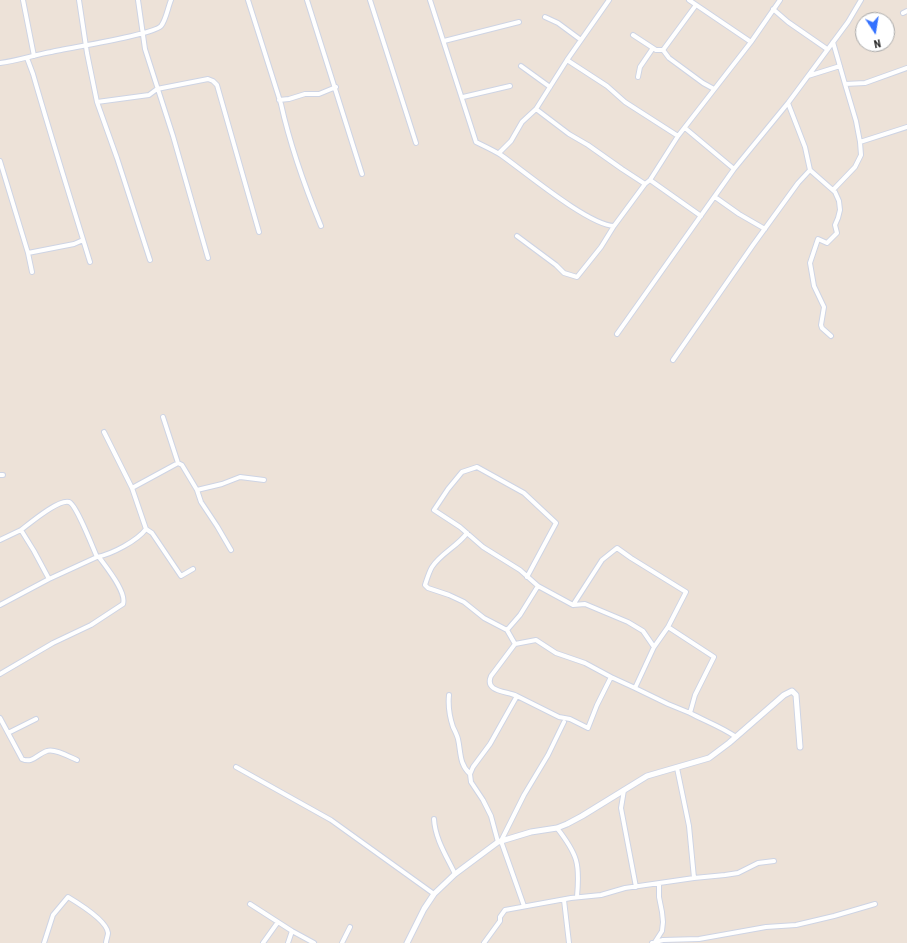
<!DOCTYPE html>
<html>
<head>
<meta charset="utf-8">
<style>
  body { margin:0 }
  #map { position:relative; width:907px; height:943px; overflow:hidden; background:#ede2d8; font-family:"Roboto Condensed",sans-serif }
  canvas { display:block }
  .north { position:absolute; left:855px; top:12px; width:40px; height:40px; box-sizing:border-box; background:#fff; border:1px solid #a9a9a9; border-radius:50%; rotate:168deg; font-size:11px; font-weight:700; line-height:16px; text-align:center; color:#292929 }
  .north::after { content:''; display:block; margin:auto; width:14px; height:18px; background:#3371ff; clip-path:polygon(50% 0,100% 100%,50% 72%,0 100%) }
</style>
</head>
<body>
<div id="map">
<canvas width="907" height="943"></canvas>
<div class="north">N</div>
</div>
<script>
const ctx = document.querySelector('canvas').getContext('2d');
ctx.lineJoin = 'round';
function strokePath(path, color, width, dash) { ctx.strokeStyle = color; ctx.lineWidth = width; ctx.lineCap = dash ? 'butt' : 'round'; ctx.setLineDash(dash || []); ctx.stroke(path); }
const minor = new Path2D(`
  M 23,0 L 34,56
  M 79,0 L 87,53 L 97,102 L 117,158 L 150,260
  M 138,0 L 145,49 L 173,136 L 208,258
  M 248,0 L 281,104 C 290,145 305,187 321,226
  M 307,0 L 362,174
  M 370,0 L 416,143
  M 430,0 L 476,142 C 484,146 493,150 501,155 C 524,171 588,225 614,226 L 645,184 L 622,169 L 588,145 L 569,134 L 536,109 L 522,122 L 511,141 L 499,153
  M 689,0 L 751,42
  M 696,5 L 663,50 L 669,58 L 703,83 L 714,89
  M 773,9 L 788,22 L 827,49
  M 903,13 L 907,11
  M 545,17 L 558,23 L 581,40
  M 633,35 L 656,50 L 663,50
  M 444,41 L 519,22
  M 833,42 L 845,84 L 865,83 L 907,68
  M 27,58 L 33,74 C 51,137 71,200 90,262
  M 567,60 L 609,0
  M 0,63 C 17,61 34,55 51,52 C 67,48 153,35 161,26 C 166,20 168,7 171,0
  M 521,66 L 550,87
  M 808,76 L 840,66
  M 638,77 L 640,67 L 653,48
  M 845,84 L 856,121 L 860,142 L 907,127
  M 463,97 L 510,86
  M 279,100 L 289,99 L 305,94 L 319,94 L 336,87
  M 97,102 L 149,95 L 157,89 L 208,79 L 213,81 L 217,85 L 259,232
  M 788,103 L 805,147 L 810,170 L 835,192 L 839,201 L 840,210 L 838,218 L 835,225 L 837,233 L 827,243 L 818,239 L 810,263 L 814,286 L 824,307 L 821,325 L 822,328 L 831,336
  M 536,109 L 567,60 L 607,86 L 625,102 L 678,136
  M 685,128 L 734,169
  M 0,161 L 28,253 L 32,272
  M 650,180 L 701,216
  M 645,184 L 650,180 L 678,136 L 751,42 L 780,0
  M 833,190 L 855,167 L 861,155 L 860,142
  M 715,197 L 739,214 L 765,229
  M 517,236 L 556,265 L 564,273 L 577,277 L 601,247 L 614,226
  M 28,253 L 74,244 L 83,240
  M 617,334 L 734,169 L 788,103 L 848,22 L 861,0
  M 673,360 L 753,245 L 798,183 L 810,170
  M 163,417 L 178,463
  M 104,432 L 132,488 L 146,529 L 152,533 L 181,576 L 193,569
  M 0,475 L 3,475
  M 132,488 L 178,463 L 182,465 L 197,490 L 201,502 L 217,526 L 231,550
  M 197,490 L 222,484 L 240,477 L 264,480
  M 467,533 C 458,546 441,553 432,567 C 429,572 427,579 425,585 L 428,588 L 449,595 L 464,602 L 484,618 L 507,630
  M 0,540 L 21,530 L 34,551 L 49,579
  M 97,557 C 112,554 137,541 146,529
  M 527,577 L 556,523 L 524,493 L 477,467 L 462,472 L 448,489 L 434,510 L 460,527 L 483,547 L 520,570 L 538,586
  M 0,605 L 49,579 L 97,557 C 93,548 76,504 69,502 C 58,499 29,524 21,530
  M 573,605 L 602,560 L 617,548 L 631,558 L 686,592 L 668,627
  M 515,644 L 536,640 L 556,653 L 585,663 L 611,677
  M 0,674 L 53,643 L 91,625 L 123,604 C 127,592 106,567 99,557
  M 449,695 C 448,705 450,718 453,727 C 455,731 457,735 458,739 C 461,752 459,764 470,774
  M 517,696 L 559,717 L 570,719 L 588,728 L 597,705 L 611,677 L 635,688 L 654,647
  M 690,713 C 705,721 722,727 736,737
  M 0,718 L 22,759 C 33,764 37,754 47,751 C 54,748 70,757 77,760
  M 8,733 L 36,719
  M 236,767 L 331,820 L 434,894
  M 677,768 L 689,826 L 694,878
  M 624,790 L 621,808 L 636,887
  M 434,819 C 435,839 447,857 455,874
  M 557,828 C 578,855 580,864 577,897
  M 498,842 L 491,816 L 483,800 L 471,782 L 470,774 L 473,767 L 490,744 L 517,696 C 507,691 484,692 491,676 L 515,644 L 507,630 L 520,615 L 538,586 L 573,605 L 585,604 L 628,622 L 643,631 L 654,647 L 668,627 L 714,657 L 695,695 L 690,713 L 668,704 L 635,688
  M 564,900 L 569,943
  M 250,904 L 292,931 L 314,943
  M 524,906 L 501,841 L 524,795 L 548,755 L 564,722
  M 655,942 L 662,931 L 663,922 L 662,912 L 659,897 L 659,884
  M 44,943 L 53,915 L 68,897 C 78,903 107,921 108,933 C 108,936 106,940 106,943
  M 263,943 L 278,922
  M 288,943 L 292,931
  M 342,943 L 350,927
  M 484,943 L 500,921 L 500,917 L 505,910 L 571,898 L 601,895 L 625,888 L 694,878 L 725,875 L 738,873 L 758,863 L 774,861
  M 652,943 L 663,940 L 699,939 L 766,927 L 796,925 L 834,916 L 875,904`);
const tertiary = new Path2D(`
  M 407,943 L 424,909 L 434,894 L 455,874 L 498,842 L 531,832 L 557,828 L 567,824 L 582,816 L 647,776 L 709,758 L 729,743 L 784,695 L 792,691 L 796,695 L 800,747`);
strokePath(minor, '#ced4e4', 6);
strokePath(tertiary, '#ced4e4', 7);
strokePath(minor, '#fff', 4);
strokePath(tertiary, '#fff', 5);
</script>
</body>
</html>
